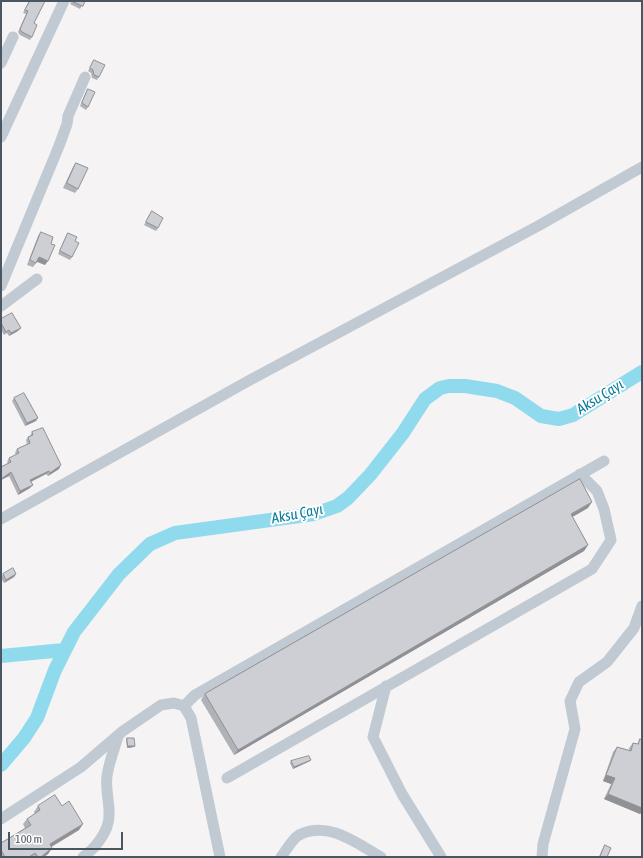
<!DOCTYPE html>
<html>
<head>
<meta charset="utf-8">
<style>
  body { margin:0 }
  #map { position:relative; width:643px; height:858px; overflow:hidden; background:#f5f3f3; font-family:"Asap Condensed",sans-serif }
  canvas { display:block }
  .frame { position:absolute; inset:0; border:2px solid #4a5661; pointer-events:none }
  .scale { position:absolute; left:8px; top:832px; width:115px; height:18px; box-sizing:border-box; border:2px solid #4a5661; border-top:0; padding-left:5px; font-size:12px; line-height:14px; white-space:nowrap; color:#4a5661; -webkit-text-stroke:3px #fff; paint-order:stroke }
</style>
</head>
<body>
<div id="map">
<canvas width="643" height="858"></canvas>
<div class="frame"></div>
<div class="scale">100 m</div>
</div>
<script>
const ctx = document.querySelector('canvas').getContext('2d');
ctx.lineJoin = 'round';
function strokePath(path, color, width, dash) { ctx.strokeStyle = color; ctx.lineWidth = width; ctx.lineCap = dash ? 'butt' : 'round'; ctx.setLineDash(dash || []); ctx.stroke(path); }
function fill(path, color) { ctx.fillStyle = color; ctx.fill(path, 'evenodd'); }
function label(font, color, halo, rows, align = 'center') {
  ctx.font = font + ' "Asap Condensed",sans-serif'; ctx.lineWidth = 4; ctx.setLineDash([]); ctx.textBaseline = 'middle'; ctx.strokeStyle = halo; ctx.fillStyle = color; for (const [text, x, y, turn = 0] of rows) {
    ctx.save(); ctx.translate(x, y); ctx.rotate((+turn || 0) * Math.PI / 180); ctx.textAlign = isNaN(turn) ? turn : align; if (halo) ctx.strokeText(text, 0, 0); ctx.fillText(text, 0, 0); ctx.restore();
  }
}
strokePath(new Path2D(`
  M 1,656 L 64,650
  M 1,765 L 24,738 L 37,718 L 55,670 L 74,632 L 119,574 L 150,544 L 175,533 L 314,514 L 337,506 L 348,498 L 370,475 L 403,433 L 425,399 L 440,388 L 449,386 L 465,386 L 497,391 L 515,398 L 541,416 L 559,419 L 573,415 L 642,372`), '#90daee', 14);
strokePath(new Path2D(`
  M 1,63 L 13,37
  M 1,137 L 64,1
  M 1,286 L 59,146 L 67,124 L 68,116 L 85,77
  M 1,306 L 37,279
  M 1,519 L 250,380 L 538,226 L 642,167
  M 386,686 L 373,737 L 402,794 L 441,857
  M 184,706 L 195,695 L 604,461
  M 227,778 L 592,569 L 611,540 L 604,509 L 597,491 L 580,474
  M 1,819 L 81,767 L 123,731 L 161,705 L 174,703 L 184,706 L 191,718 L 220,857
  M 83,857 C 95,849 109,831 109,816 C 110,803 105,790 107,776 C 109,762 114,750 118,737
  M 281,857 C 286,851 292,839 299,835 C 328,820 356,843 381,857
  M 542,857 L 543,844 L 575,729 L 570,701 L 579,682 L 607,662 L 634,628 L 642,606`), '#c1cad2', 11);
fill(new Path2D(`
  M 29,1 L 45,1 L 34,23 L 32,37 L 30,40 L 20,35 L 18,32 L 26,14 L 23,13 Z
  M 72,1 L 85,1 L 80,9 L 70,4 Z
  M 94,60 L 99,77 L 97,80 L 92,78 L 91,73 L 88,71 Z
  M 88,89 L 88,107 L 86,110 L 80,106 L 86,92 Z
  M 76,163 L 78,189 L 75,193 L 63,188 L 73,167 Z
  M 152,211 L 158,228 L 156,231 L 144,225 L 150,214 Z
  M 41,232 L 45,265 L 37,262 L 33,267 L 27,265 L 38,236 Z
  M 68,233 L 75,241 L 72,257 L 70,260 L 58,254 L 66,236 Z
  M 1,319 L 18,331 L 9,336 L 7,333 L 4,335 L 1,330 Z
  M 14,398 L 36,421 L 25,426 L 12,401 Z
  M 32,432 L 59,469 L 48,476 L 46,474 L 31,482 L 30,488 L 18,495 L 9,476 L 1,480 L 1,467 L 8,463 L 7,462 L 9,458 L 16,455 L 15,453 L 17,449 L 27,444 L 26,440 L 28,437 L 30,436 Z
  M 588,508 L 572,517 L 588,545 L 584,551 L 234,755 L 201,700 L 205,694 Z
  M 3,574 L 16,574 L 14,577 L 4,583 L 1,578 Z
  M 127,738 L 134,747 L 127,748 L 126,740 Z
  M 640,739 L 642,740 L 642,812 L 640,814 L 604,799 L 611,784 L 603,781 L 613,752 L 617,747 L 629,750 L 629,748 L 633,743 L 637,744 Z
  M 291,761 L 310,761 L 293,769 L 290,763 Z
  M 38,806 L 62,806 L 79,830 L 51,847 L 52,848 L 48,854 L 44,857 L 1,857 L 1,843 L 25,828 L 23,824 L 27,819 L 35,814 L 34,812 Z
  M 605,845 L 607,857 L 599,857 L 602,850 Z`), '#b0b2b7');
fill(new Path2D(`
  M 39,257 L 48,261 L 45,265 L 36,261 Z
  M 21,328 L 18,331 L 9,336 L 11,333 Z
  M 38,418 L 36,421 L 25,426 L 27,423 Z
  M 61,465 L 59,469 L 48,476 L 50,473 Z
  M 49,471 L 46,474 L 28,483 L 30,480 Z
  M 11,472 L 9,476 L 1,480 L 1,479 Z
  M 33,485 L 30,488 L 18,495 L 20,491 Z
  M 592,502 L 588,508 L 567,520 L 571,514 Z
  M 588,545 L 584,551 L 234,755 L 238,750 Z
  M 16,574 L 14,577 L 4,583 L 6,580 Z
  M 128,746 L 135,746 L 134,747 L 127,748 Z
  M 311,760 L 310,761 L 293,769 L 294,767 Z
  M 606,775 L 615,778 L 611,784 L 603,781 Z
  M 608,794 L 642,808 L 642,812 L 640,814 L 604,799 Z
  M 83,824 L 79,830 L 46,850 L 50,844 Z
  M 52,848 L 48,854 L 44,857 L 41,857 Z`), '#909195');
const building = new Path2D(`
  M 30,1 L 45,1 L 34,23 L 37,25 L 32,37 L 22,32 L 20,29 L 28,11 L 25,10 Z
  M 72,1 L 85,1 L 83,6 Z
  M 94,60 L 105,65 L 99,77 L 94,75 L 93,70 L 90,68 Z
  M 88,89 L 95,92 L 88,107 L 82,103 Z
  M 76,163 L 88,168 L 78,189 L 67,183 Z
  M 152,211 L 163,218 L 158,228 L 146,222 Z
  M 41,232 L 53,237 L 51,244 L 55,245 L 48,261 L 39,257 L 36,263 L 30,260 Z
  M 68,233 L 77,237 L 75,241 L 79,243 L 72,257 L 60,251 Z
  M 12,313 L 21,328 L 11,333 L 9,330 L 6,332 L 1,323 L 1,319 Z
  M 24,393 L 38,418 L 27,423 L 14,398 Z
  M 43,428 L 61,465 L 50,473 L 49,471 L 30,480 L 33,485 L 20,491 L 11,472 L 1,479 L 1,467 L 11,462 L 9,458 L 19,453 L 17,449 L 30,443 L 28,437 L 33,435 L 32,432 Z
  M 580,479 L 592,502 L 571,514 L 588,545 L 238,750 L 205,694 Z
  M 13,568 L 16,574 L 6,580 L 3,574 Z
  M 127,738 L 134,738 L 135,746 L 128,746 Z
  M 640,739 L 642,740 L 642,808 L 608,794 L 615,778 L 606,775 L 617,747 L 631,751 L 633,743 L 638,744 Z
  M 309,756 L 311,760 L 294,767 L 291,761 Z
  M 55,795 L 62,806 L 69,801 L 83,824 L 50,844 L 52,848 L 41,857 L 38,857 L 35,853 L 29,857 L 5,857 L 1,850 L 1,843 L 31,825 L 27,819 L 40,810 L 38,806 Z
  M 605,845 L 611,848 L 607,857 L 600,857 Z`);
fill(building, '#cdcfd5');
strokePath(building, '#909195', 1);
label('italic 15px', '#0c7c9b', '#fff', [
  ["Aksu Çayı",600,397,-32],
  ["Aksu Çayı",297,514,-11]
]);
</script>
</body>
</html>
